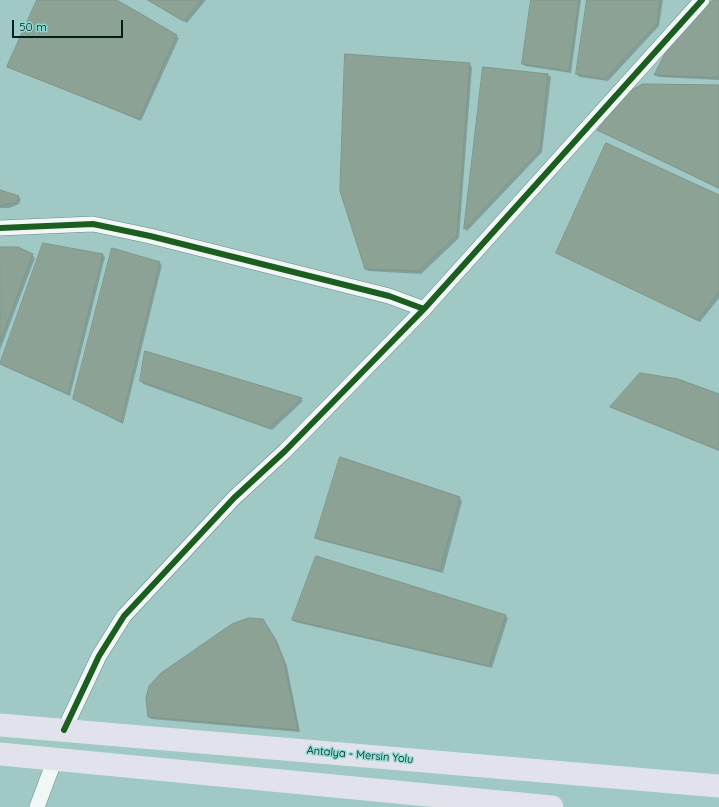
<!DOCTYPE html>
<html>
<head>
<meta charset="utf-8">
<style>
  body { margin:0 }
  #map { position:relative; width:719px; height:807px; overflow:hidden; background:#a0c8c4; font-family:Quicksand,sans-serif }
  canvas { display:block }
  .scale { position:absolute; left:12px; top:20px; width:111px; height:18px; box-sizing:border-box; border:2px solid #001e1b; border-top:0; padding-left:5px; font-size:12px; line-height:14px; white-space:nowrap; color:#001e1b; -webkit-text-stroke:3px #8edad1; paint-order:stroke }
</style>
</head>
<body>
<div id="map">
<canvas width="719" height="807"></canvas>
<div class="scale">50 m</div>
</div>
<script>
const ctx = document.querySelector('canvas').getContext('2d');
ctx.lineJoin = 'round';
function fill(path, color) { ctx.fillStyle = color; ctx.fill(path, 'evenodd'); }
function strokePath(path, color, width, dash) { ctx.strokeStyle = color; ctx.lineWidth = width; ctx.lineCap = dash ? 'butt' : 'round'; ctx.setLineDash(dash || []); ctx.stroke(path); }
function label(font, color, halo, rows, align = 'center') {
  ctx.font = font + ' Quicksand,sans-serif'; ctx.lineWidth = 3; ctx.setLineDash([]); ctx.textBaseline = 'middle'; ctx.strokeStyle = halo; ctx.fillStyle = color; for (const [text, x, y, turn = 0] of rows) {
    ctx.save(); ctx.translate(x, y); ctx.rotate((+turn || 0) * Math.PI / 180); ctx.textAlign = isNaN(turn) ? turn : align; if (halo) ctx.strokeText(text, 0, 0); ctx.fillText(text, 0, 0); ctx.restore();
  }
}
fill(new Path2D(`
  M 38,0 L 115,0 L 179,38 L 141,121 L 8,66 Z
  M 148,0 L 206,0 L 187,23 Z
  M 532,0 L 581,0 L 571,73 L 525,66 L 523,63 Z
  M 588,0 L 663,0 L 659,26 L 608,81 L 579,77 L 577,74 Z
  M 715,0 L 719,0 L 719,80 L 658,77 L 656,75 Z
  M 469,64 L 472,67 L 459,238 L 421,274 L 368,271 L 365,268 Z
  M 484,68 L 548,75 L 551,77 L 542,152 L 467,231 L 465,229 Z
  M 719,86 L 719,189 L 598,129 Z
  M 0,191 L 18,197 L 21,199 L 19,204 L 9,208 L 0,208 Z
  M 719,197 L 719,298 L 700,322 L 557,252 Z
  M 0,248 L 32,255 L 35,258 L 0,350 Z
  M 102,254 L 105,257 L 70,396 L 4,366 L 1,363 Z
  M 159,263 L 162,265 L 123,424 L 74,398 Z
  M 141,381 L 301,399 L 303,401 L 272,430 L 143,384 Z
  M 719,395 L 719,451 L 611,407 Z
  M 459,498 L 462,501 L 443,573 L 319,540 L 316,538 Z
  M 505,616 L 508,618 L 492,668 L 295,622 L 293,620 Z
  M 265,623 L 277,641 L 287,666 L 300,732 L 151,719 L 149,716 Z`), '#0003');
const building = new Path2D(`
  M 37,0 L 117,0 L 177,35 L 139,119 L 7,67 Z
  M 148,0 L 202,0 L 184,21 Z
  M 531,0 L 579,0 L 569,71 L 522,64 Z
  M 587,0 L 660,0 L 657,24 L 605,79 L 576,74 Z
  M 713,0 L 719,0 L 719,78 L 654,75 L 667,50 Z
  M 345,54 L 470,63 L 457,235 L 419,271 L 365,269 L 340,191 Z
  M 483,67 L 548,74 L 540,150 L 464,229 Z
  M 643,84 L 719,85 L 719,188 L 597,130 L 630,91 Z
  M 606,143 L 719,195 L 719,292 L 697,320 L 556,253 Z
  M 0,190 L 19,196 L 17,202 L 0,206 Z
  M 43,243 L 103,254 L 68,394 L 0,364 Z
  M 0,247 L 18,247 L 33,254 L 0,342 Z
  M 112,248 L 160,262 L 121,422 L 73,399 Z
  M 145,351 L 302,398 L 269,428 L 140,381 Z
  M 640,373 L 678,379 L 719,394 L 719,450 L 610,407 Z
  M 340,457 L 460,497 L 440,571 L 315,538 Z
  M 316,556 L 506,615 L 489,666 L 292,620 Z
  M 249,618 L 263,619 L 274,637 L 284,662 L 298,730 L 148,717 L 146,698 L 149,686 L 161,673 L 232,624 Z`);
fill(building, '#8ca295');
strokePath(building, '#7f958a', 1);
const street = new Path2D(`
  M 0,228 L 93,224 L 150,236 L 389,296 L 424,309
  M 64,730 L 99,656 L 124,616 L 234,498 L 285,451 L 424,309 L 702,0
  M 37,807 L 55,759`);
const highway = new Path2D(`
  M 0,725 L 719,786
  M 0,754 L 552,807`);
strokePath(street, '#688a86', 16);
strokePath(highway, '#d4e6e4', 23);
strokePath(street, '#f1f7f6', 15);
strokePath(highway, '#e1e2eb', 22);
strokePath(new Path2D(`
  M 0,228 L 93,224 L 150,236 L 389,296 L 424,309
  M 64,730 L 99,656 L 124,616 L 234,498 L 285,451 L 424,309 L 702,0`), '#1b5e20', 6);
label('11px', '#001e1b', '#8edad1', [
  ["Antalya - Mersin Yolu",360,755,5]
]);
</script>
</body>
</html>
